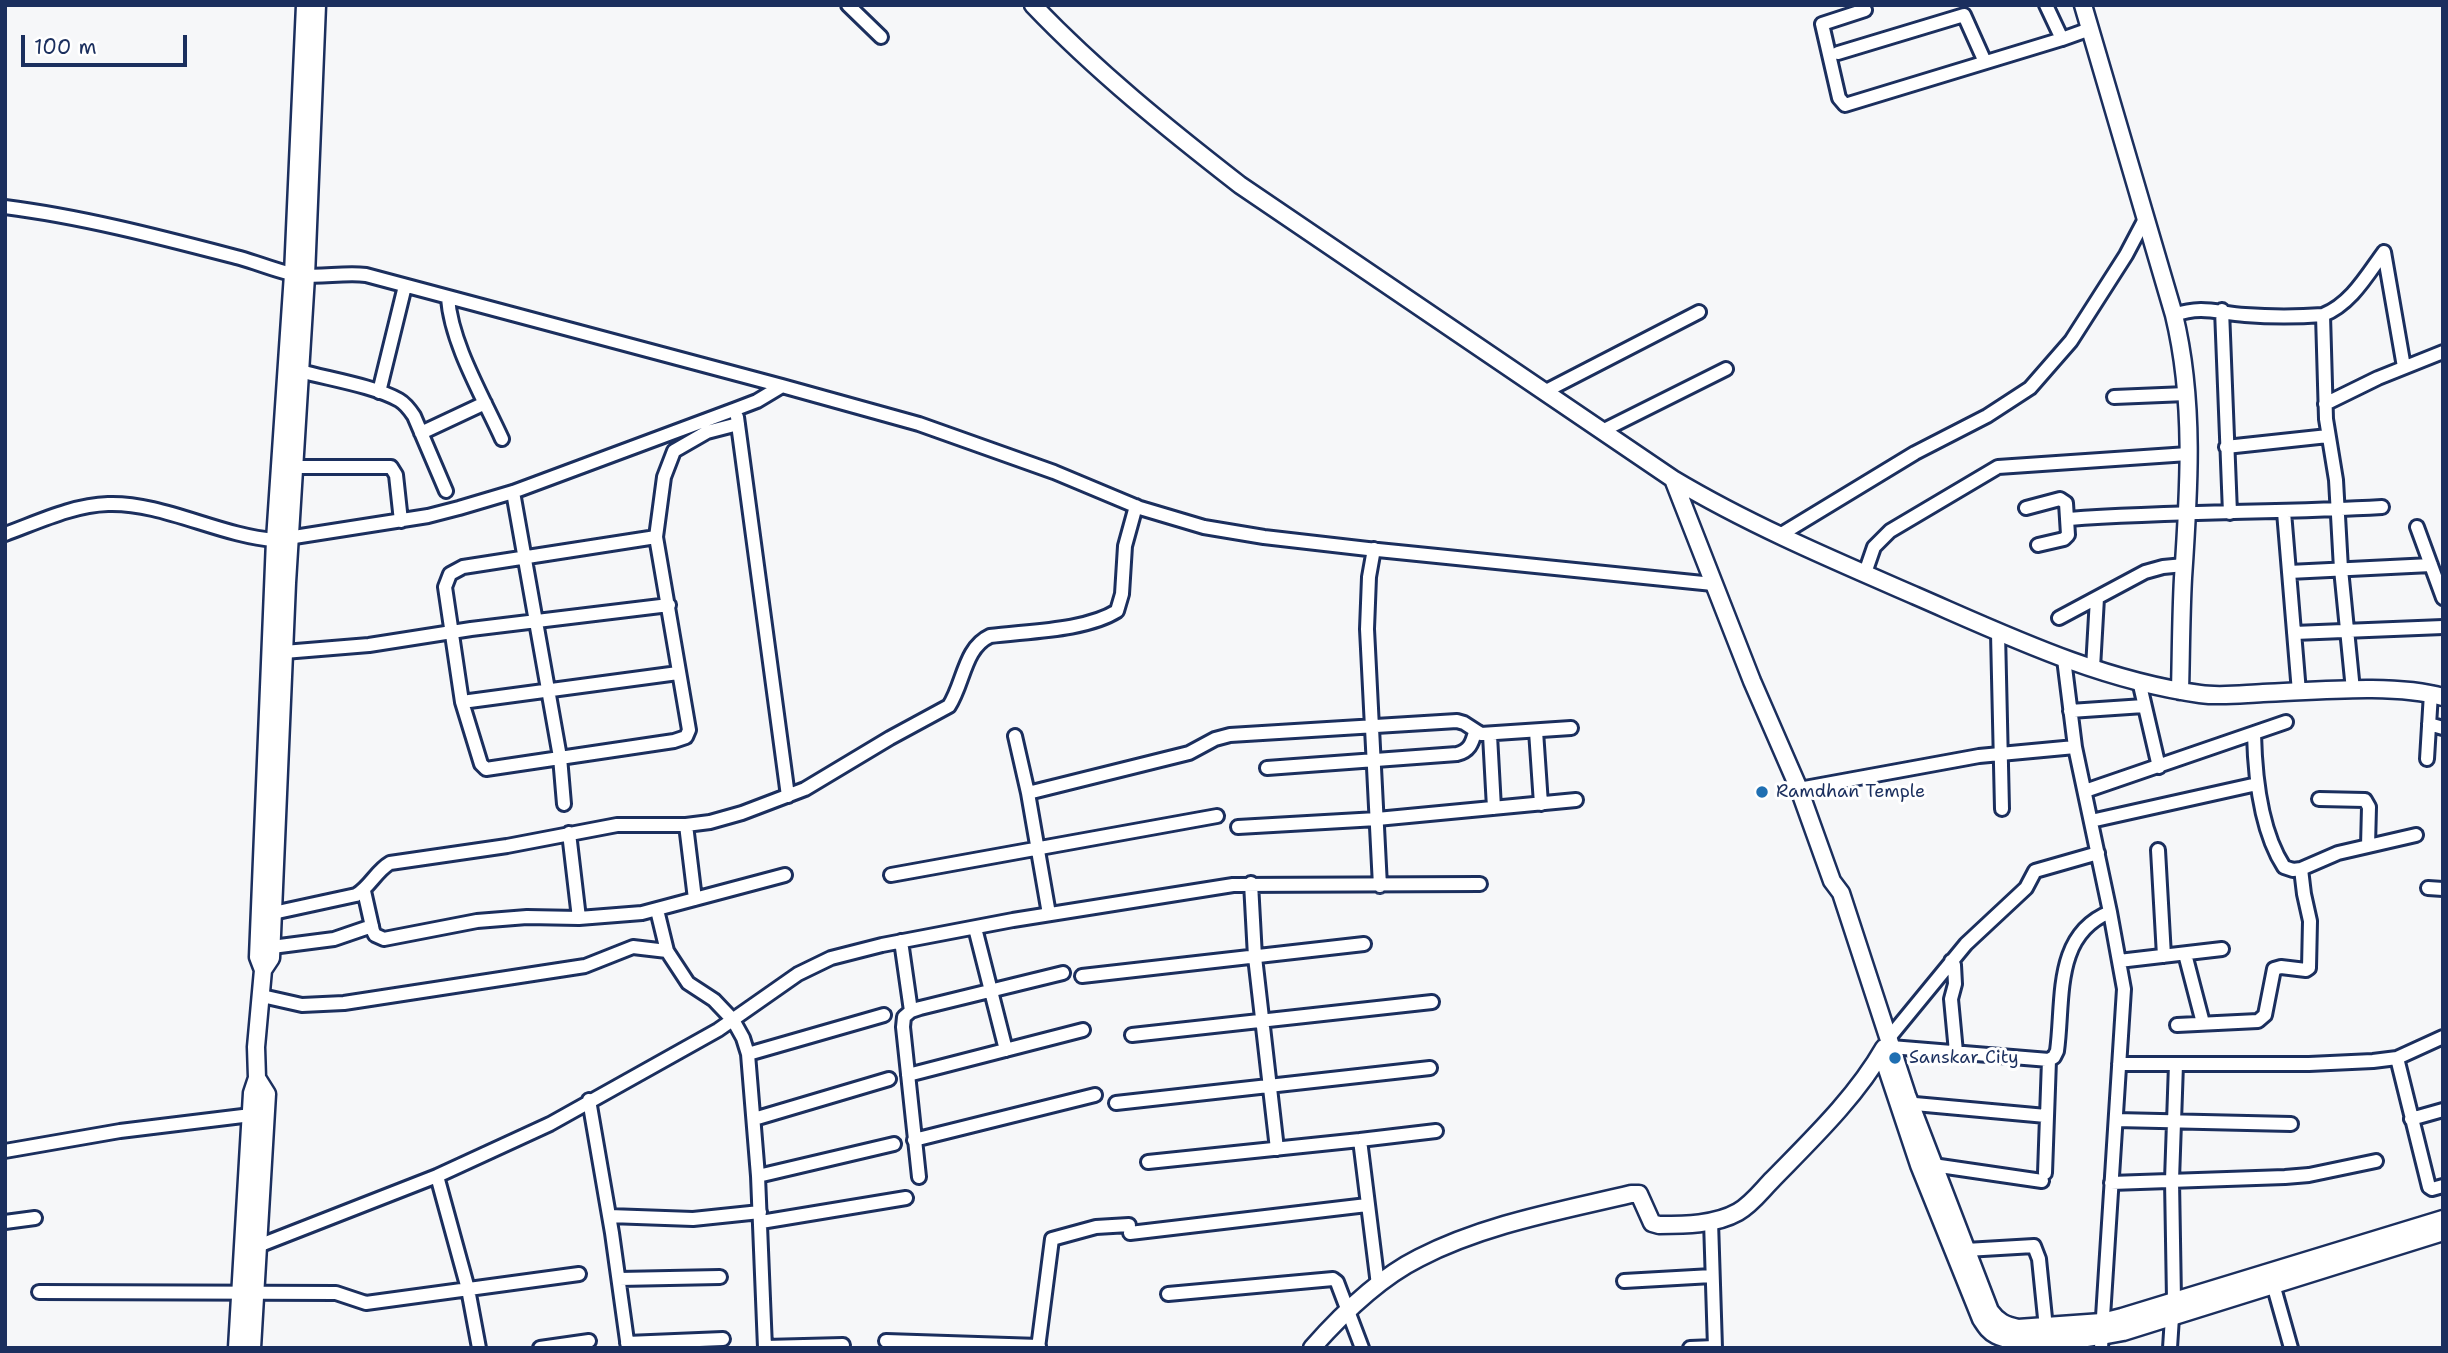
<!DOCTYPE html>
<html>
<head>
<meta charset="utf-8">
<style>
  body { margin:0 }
  #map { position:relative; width:2448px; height:1353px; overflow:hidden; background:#f6f7f9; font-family:"Shantell Sans",sans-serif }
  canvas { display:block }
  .frame { position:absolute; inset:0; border:7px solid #1b2f5e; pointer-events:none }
  .scale { position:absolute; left:21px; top:35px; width:166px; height:32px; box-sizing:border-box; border:4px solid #1b2f5e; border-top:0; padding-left:9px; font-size:21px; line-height:24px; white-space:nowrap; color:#1b2f5e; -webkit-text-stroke:5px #fff; paint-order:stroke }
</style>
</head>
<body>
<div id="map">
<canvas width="2448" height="1353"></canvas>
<div class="frame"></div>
<div class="scale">100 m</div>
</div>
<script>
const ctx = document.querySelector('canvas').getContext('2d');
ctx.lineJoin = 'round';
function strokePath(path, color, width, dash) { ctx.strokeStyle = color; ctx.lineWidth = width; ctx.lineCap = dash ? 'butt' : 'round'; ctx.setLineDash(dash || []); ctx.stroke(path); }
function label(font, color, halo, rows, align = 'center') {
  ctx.font = font + ' "Shantell Sans",sans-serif'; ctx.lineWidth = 6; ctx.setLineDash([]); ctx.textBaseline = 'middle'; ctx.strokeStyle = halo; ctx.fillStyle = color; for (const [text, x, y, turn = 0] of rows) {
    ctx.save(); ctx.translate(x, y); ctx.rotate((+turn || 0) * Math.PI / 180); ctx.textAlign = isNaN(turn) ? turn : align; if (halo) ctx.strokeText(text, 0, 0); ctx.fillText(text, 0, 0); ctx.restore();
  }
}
const minor = new Path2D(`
  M 848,5 L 881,37
  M 2046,5 L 2062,39
  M 1865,10 L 1822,24 L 1839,98 L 1845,105 L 2062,39 L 2090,29
  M 1838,53 L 1964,15 L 1985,62
  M 5,207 C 84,217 163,238 240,258 C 258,263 274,270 292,274 C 316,279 341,272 366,275 L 782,386 L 919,424 L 1054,472 L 1140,508 L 1204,527 L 1264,537 L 1368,549 L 1713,584
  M 2384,252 L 2404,367
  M 448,298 C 451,343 483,397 502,439
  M 2222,310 L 2230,513
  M 2174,315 C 2203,305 2217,313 2245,315 C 2271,317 2297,317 2323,315 C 2351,304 2367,275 2384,252
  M 2323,315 L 2326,419 L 2336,480 L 2341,569 L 2353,690
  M 300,371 C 329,379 374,386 399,400 C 406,404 410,410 414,416 L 446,491
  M 379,392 L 405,286
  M 1544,392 L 1699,312
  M 2114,397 L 2186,394
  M 2325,404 L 2378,378 L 2443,352
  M 737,417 L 788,796
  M 1602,431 L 1726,369
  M 421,433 L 485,403
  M 2226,447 L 2328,436
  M 295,467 L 391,467 L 396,475 L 401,521
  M 513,492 L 560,757 L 564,804
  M 2026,508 L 2060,499 L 2066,503 L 2068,535 L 2064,539 L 2038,545
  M 2284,512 L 2299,692
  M 2069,519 C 2173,511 2278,513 2382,507
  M 2417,527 L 2443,598
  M 5,534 C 38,522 73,505 108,504 C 162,502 220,536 275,540 L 428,516 L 459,508 L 513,492 L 736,409 L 757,401 L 782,386
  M 1780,535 L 1915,453 L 1987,416 L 2030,388 L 2071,341 L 2126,255 L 2145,219
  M 656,537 L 463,567 L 450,574 L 445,587 L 462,702 L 481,764 L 486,769 L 674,741 L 686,737 L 689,730 L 656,537 L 664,477 L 674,451 L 707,432 L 738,424
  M 1374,549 L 1369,577 L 1367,629 L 1380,886
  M 2289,572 L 2431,565
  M 1865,573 L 1874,547 L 1890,531 L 1998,467 L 2188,454
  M 2059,618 L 2145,572 L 2163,567 L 2184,565
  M 1998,633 L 2002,809
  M 2294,633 L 2443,627
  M 284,652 L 369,645 L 471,629 L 669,605
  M 2064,659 L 2075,747 L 2110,912 L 2124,989 L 2101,1348
  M 2093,668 L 2097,598
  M 2139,681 L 2159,767
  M 462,702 L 678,673
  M 2070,711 L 2144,706
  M 2429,724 L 2443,728
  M 1536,731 L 1541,804
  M 2254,734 C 2255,776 2260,830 2284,867 L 2293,870 L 2301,869 L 2338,853 L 2416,835
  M 1490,735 L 1494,808
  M 1015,736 L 1028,793 L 1049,914
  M 2427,759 L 2431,693
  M 1267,768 L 1457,754 C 1469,751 1472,744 1475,732
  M 1799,789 L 1979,756 L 2075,747
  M 2085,791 L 2286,722
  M 1028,793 L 1189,753 L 1215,739 L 1230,735 L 1457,721 L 1464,723 L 1481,734 L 1571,728
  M 2319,799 L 2365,800 L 2369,807 L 2368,846
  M 2091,821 L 2257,784
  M 686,825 L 695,899
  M 1238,827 L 1377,819 L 1576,800
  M 569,833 L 579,918
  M 2158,850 L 2164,956
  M 891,875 L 1217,816
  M 1251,883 L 1255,957 L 1277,1149
  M 2428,888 L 2443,889
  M 364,891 L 373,931 L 375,935 L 384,939 L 477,921 L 527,917 L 579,918 L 642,913 L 785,875
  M 657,910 L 667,951
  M 273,913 L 356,895 C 370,887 376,871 390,863 L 507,846 L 617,825 L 686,825 L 710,822 L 742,813 L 805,789 L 890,738 L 949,706 C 964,683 964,648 990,636 C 1027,631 1085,631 1117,611 L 1122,594 L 1125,546 L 1136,506
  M 975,928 L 1006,1050
  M 901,941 L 911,1011
  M 272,947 L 334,939 L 372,926
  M 2185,954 L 2203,1023
  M 1951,961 L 1954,965 L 1955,984 L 1951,999 L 1956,1052
  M 2119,961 L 2222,949
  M 1082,976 L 1364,944
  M 262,996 L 302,1005 L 344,1003 L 585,966 L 633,947 L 667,951 L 688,983 L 714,1000 L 733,1020 L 743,1038 L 748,1054 L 758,1176 L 765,1348
  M 2177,1025 L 2258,1021 L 2265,1015 L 2274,969 L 2281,967 L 2306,970 L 2309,968 L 2310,921 L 2304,894 L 2301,869
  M 1132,1035 L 1432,1002
  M 1888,1039 L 1966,944 L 2026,888 L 2035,871 L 2098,853
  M 1891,1047 L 2049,1060 L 2054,1057 L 2057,1051 C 2064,1000 2053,935 2110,912
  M 748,1054 L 884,1015
  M 2397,1058 L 2429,1187 L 2432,1189 L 2443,1186
  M 2119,1064 L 2309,1064 L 2373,1061 L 2397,1058 L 2443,1037
  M 908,1075 L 1083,1030
  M 589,1100 L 612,1233 L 628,1348
  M 1116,1103 L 1430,1068
  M 1904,1103 L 2046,1116
  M 754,1119 L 889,1079
  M 2411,1119 L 2443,1110
  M 2116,1120 L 2291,1124
  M 914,1140 L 1095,1095
  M 1360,1140 L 1436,1131
  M 5,1151 L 120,1131 L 251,1115
  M 1148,1162 L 1360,1140 L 1378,1285
  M 1933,1165 L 2042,1181
  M 2045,1173 L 2049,1060
  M 437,1176 L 468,1289 L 479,1348
  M 758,1176 L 894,1144
  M 919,1177 L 903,1027 L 904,1017 L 911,1011 L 920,1008 L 1063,973
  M 2111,1183 L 2285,1177 L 2309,1175 L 2376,1161
  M 609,1216 L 693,1219 L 760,1212
  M 1711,1221 L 1715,1348
  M 5,1222 L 35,1218
  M 761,1222 L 906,1198
  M 1130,1233 L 1367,1205
  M 258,1246 L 437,1176 L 550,1124 L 718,1030 L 798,974 L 831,958 L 882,945 L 1013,920 L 1233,885 L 1480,884
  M 1966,1250 L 2034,1246 L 2039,1259 L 2046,1328
  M 619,1279 L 720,1277
  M 1624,1281 L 1712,1276
  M 2273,1284 L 2291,1348
  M 39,1292 L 336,1293 L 366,1303 L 579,1274
  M 1168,1294 L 1333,1279 L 1337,1282 L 1362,1348
  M 2174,1300 L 2172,1180 L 2176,1064
  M 886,1341 L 1039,1346
  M 627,1343 L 723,1339
  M 765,1347 L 843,1345
  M 540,1348 L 589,1341
  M 1038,1348 L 1052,1239 L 1096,1227 L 1129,1225
  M 1690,1348 L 1715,1347
  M 2170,1348 L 2172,1317`);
const tertiary = new Path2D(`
  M 1033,5 C 1096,71 1168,129 1240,185 L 1673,479 C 1750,525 1833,560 1916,596 C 2008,636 2099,680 2200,694 C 2221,697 2242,694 2263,693 C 2315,691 2395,683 2443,697
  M 2083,5 L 2174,315 C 2195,401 2189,491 2183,578 C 2181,616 2181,653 2180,691
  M 1673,479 L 1752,681 L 1799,789 L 1832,881 L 1841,893 L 1907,1095 L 1990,1311 C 1998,1322 2005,1325 2018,1328 L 2102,1322 L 2122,1317 L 2443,1219
  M 263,970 L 271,958 L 287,583 L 306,276 L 317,5
  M 1883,1057 L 1919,1165 L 1981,1319 C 1985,1325 1988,1331 1996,1335 C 2023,1349 2093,1338 2123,1332 L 2443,1232
  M 237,1348 L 252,1093 L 257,1078 L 256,1047 L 263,970 L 258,957 L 275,540 L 293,274 L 305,5
  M 252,1348 L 267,1094 L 257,1078
  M 1312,1348 C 1342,1314 1379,1278 1419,1258 C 1485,1224 1560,1211 1631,1194 L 1639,1194 L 1652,1223 L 1659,1225 C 1684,1225 1715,1225 1738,1212 C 1752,1204 1762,1190 1773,1179 C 1812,1139 1856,1097 1884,1048`);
strokePath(minor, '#1b2f5e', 18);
strokePath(tertiary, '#1b2f5e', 21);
strokePath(minor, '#fff', 12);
strokePath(tertiary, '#fff', 16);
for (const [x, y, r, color] of [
  [1762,792,7,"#1f6fb2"],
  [1895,1058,7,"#1f6fb2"]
]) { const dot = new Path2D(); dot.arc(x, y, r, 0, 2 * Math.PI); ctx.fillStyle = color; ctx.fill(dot); strokePath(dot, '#fff', 2.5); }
label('18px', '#1b2f5e', '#fff', [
  ["Ramdhan Temple",1776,792],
  ["Sanskar City",1909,1058]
], 'left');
</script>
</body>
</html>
